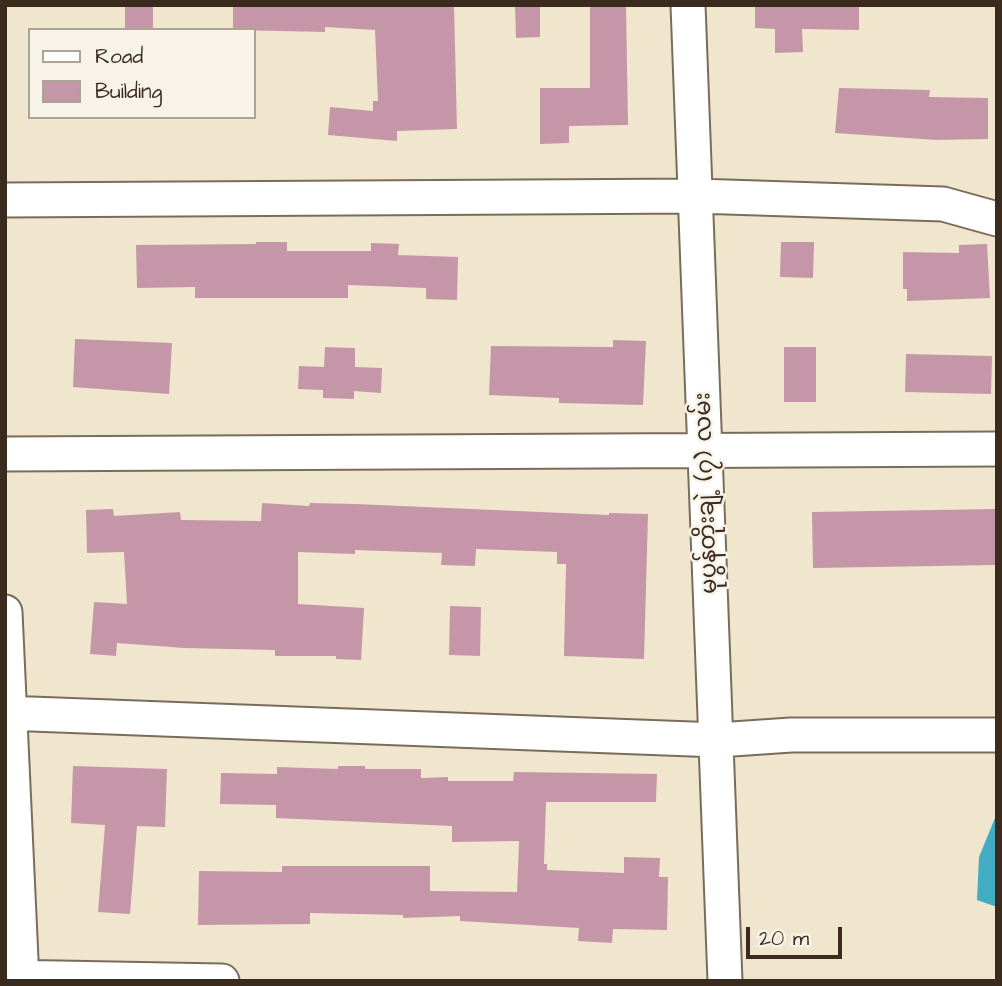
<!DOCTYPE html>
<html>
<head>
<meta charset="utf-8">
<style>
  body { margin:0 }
  #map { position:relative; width:1002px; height:986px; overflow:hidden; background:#f0e6cd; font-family:"Architects Daughter",sans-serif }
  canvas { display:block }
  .frame { position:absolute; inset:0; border:7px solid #3b2a1e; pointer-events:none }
  .legend { position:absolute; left:28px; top:28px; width:228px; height:91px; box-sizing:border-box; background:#f7f3e8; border:2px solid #aca397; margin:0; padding:9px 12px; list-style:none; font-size:21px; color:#3b2a1e }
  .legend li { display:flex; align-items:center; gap:14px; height:35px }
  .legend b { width:35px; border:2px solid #aca397 }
  .scale { position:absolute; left:746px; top:927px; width:96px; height:32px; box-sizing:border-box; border:4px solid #3b2a1e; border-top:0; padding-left:9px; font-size:21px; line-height:24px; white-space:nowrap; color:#3b2a1e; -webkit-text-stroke:5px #f7f3e8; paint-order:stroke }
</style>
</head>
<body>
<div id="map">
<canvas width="1002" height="986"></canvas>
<div class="frame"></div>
<ul class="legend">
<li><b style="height:9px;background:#fff"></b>Road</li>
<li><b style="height:19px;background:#c596a7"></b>Building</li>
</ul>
<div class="scale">20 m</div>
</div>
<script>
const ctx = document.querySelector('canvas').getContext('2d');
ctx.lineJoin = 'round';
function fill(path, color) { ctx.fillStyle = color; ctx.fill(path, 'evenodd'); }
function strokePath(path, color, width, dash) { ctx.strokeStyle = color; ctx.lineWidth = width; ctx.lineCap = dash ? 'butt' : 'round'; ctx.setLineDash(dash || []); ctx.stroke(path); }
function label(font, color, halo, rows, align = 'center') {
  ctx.font = font + ' "Architects Daughter","Noto Sans Myanmar",sans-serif'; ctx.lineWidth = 5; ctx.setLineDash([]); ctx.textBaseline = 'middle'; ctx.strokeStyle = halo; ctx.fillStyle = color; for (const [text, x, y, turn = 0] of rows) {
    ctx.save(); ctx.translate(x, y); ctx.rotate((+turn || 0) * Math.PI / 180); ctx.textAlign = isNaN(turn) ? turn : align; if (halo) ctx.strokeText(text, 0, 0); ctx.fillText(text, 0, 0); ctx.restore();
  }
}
fill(new Path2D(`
  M 997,813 L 997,907 L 977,900 L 979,857 Z`), '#42acc2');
fill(new Path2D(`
  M 125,5 L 153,5 L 153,30 L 125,30 Z
  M 233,5 L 454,5 L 457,129 L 397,131 L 397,141 L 328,135 L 330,107 L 373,111 L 373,101 L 378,101 L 375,30 L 325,27 L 325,32 L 233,30 Z
  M 515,5 L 540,5 L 540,37 L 516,38 Z
  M 590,5 L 626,5 L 628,125 L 569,126 L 569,143 L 540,144 L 540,88 L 590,88 Z
  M 755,5 L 859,5 L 859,30 L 802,29 L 803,52 L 775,53 L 775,29 L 755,28 Z
  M 839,88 L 930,90 L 929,97 L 988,98 L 988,139 L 937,140 L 835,133 Z
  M 256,242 L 287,242 L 287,251 L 371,251 L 371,243 L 399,244 L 398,255 L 458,257 L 457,300 L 426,299 L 426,288 L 348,285 L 348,298 L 195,298 L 195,287 L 137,288 L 136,245 L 256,244 Z
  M 781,242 L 814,242 L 813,278 L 780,277 Z
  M 987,244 L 990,298 L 907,301 L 907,289 L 903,289 L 903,252 L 959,253 L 959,245 Z
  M 75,339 L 172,343 L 169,394 L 73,387 Z
  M 613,340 L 646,341 L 643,405 L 559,403 L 559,398 L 489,395 L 491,346 L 613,347 Z
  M 325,347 L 355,348 L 355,367 L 382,368 L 381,393 L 354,391 L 354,399 L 323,398 L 323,390 L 298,389 L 299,366 L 324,367 Z
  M 784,347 L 816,347 L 816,402 L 784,402 Z
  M 906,354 L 992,356 L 991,394 L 905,392 Z
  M 262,503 L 309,506 L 310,503 L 356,504 L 609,515 L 609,513 L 648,514 L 644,659 L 564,656 L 566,564 L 557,564 L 557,552 L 476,549 L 475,566 L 441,565 L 442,553 L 355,550 L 355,554 L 298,552 L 298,604 L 364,608 L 361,660 L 336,659 L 336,656 L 275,656 L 275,650 L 184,648 L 117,643 L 116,656 L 90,654 L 94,602 L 127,604 L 124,552 L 87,553 L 86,510 L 113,509 L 114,516 L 180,512 L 181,520 L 261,521 Z
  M 997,509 L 997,565 L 813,568 L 812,512 Z
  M 450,606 L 481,607 L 480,656 L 449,655 Z
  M 73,766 L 167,769 L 165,827 L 137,826 L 130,914 L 98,912 L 105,825 L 71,823 Z
  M 338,766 L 365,766 L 365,769 L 421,769 L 421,778 L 448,777 L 448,781 L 513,781 L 514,772 L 657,774 L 656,802 L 546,802 L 544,864 L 547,864 L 547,870 L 624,873 L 624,857 L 660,858 L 659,877 L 668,877 L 667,930 L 613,929 L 612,943 L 578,941 L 579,928 L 460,921 L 460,916 L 403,918 L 403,915 L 310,913 L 310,924 L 198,925 L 199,871 L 282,872 L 282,866 L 430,866 L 430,891 L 517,892 L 519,841 L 452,842 L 452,826 L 276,818 L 276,805 L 220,804 L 221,773 L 277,774 L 277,767 L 338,769 Z`), '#c596a7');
const street = new Path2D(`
  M 688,5 L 725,981
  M 5,200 L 696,196 L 943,204 L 997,219
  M 5,454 L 997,449
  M 5,612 L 22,981
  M 5,713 L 718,740 L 791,735 L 997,735
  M 5,977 L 222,981`);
strokePath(street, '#7a6c5b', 37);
strokePath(street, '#fff', 33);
label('23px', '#3b2a1e', '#f7f3e8', [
  ["မုပွန်တိုးချဲ့ (၇) လမ်း",708,493,-92]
]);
</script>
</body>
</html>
